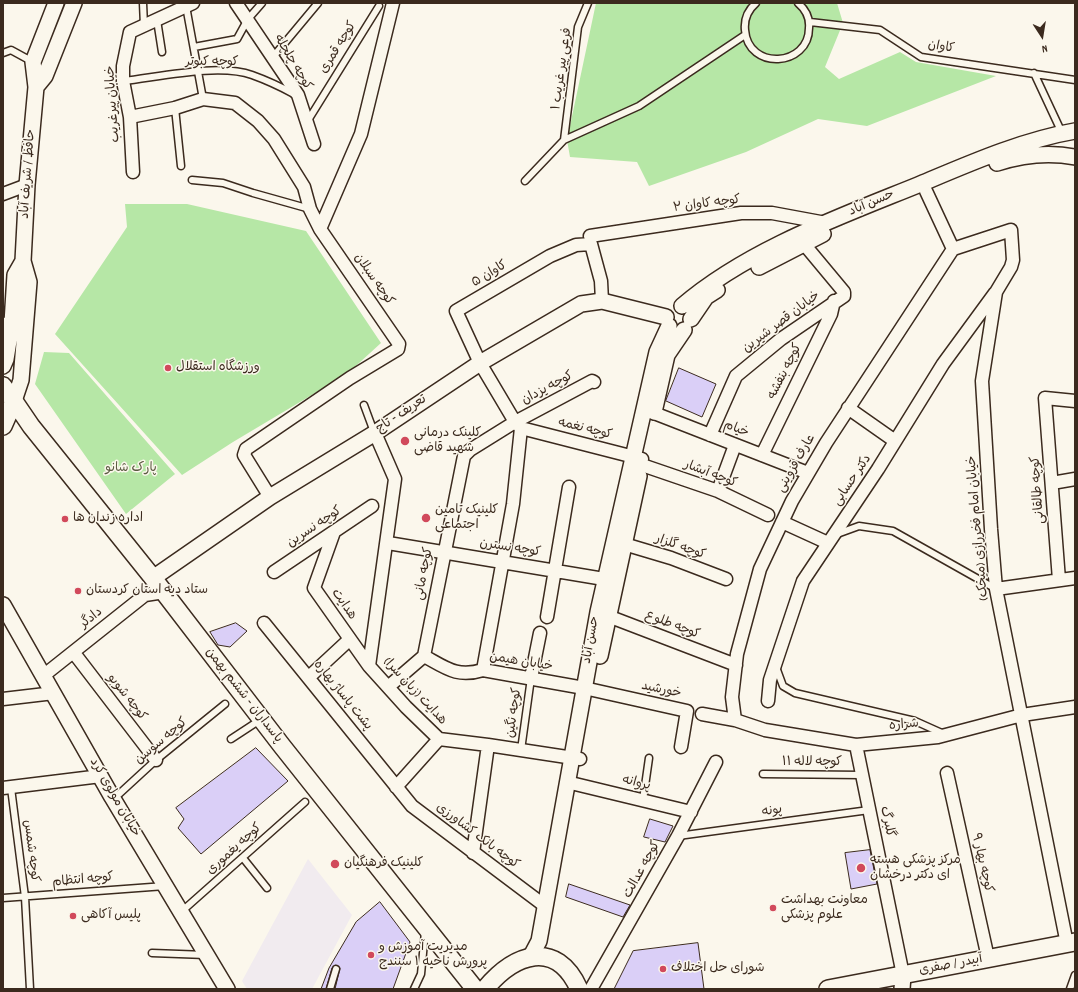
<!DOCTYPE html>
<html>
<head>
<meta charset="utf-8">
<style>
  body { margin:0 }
  #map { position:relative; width:1078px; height:992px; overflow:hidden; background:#fbf7ec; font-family:Dekko,sans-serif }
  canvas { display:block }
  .frame { position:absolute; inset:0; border:4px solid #3b2a1e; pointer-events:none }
  .north { position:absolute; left:1022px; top:16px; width:40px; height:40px; -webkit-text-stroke:3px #fbf7ec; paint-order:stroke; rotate:168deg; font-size:11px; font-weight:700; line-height:16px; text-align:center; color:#3b2a1e }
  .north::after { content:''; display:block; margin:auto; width:14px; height:18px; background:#3b2a1e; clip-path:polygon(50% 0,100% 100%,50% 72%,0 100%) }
</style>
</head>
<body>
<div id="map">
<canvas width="1078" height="992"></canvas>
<div class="frame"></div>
<div class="north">N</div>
</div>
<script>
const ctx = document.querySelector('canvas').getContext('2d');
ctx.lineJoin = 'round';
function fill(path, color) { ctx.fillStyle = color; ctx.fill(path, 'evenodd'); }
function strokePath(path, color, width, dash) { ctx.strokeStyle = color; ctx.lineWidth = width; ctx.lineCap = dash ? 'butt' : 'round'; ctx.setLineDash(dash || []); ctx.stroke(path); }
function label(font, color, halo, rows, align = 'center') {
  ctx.font = font + ' Dekko,"Playpen Sans Arabic",sans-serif'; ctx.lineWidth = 3; ctx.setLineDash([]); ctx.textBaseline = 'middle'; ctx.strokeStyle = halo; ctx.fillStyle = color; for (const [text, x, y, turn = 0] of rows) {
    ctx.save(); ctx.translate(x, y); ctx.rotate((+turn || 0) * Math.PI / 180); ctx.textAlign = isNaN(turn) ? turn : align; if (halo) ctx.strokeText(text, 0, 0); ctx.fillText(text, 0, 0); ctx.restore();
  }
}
fill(new Path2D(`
  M 308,859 L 352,915 L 312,989 L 247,989 L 242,981 Z`), '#f1ebef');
fill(new Path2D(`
  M 596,3 L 837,3 L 843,23 L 825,67 L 839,79 L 900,52 L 916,62 L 996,76 L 867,126 L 818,119 L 746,152 L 649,186 L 637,162 L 570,157 L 567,140 Z
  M 125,204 L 187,204 L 306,231 L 381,343 L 347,374 L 233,442 L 182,475 L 55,334 L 127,227 Z
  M 44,352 L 69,353 L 175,474 L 126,514 L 35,384 Z`), '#b6e7a6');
const building = new Path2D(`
  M 679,368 L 716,384 L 702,417 L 666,401 Z
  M 236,623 L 247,631 L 230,647 L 218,645 L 210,632 Z
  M 256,748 L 288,781 L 201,854 L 178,828 L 184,819 L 176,808 Z
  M 650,819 L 673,826 L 665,842 L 644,837 Z
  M 870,850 L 877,884 L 851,889 L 845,853 Z
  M 569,884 L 630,905 L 623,917 L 566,897 Z
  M 380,902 L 410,942 L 393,989 L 335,989 L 340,968 L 335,965 L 332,968 L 326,989 L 321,989 L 329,968 L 356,922 Z
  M 698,943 L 704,989 L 614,989 L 633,951 Z`);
fill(building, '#dacff7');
strokePath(building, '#3b2a1e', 1);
const service = new Path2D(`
  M 143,3 L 144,26
  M 756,3 C 748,10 744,20 745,30 C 748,71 809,67 809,28 C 810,18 805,9 798,3
  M 186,6 L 203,99
  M 157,20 L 162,52
  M 810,22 L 880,30 L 921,57 L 1075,80
  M 194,47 L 237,39 L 248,19 L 262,3
  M 3,53 L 11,50 L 33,62
  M 273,57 L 318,3
  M 1034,73 L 1062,133
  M 123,81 C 159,77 219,63 252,75 C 266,80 281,87 294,94
  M 175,108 L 181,166
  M 307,122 L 379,6
  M 564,140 L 578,27 L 588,3
  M 192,180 L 223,183 L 253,193 L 310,209
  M 525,181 L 564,140 L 639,106 L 745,35
  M 364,405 L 374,432
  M 837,534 L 859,526 L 893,531 L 996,589
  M 776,667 L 783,686 L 795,693 L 915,721 L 944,734
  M 231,739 L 260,720
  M 521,750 L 531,678
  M 763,774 L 862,775
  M 11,788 L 25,897 L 30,989
  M 112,797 L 119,794 L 156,760 L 225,704
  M 643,800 L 649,758
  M 678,836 L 869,810
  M 243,858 L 267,888
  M 3,898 L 165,886
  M 181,912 L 305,802
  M 152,953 L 206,955
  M 330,989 L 336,969
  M 414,989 L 421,974 L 425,932
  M 1070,989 L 1075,975`);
const minor = new Path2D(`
  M 236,3 L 298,95 L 314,144
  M 130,117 L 175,108 L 203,99 L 235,103 L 258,121 L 274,139 L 304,187 L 310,209 L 320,229
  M 133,172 L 130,117 L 123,81 L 123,66 L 130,32 L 193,3
  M 926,191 L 953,249
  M 3,194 L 27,185
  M 590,236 L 741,213 L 772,213 L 826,223
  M 848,408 L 895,441
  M 654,413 L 808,473
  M 521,428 L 642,459
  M 375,433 L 395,479 L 369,666 L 406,707 L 439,739 L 488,745 L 580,759
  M 710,435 L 736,376 L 781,339 L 844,296 L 844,292 L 804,244
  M 762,455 L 831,314 L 834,301
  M 642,465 L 718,491 L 768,515
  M 1052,483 L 1075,479
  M 718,491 L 735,445
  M 270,497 L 244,455 L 246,449 L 350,378 L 398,349 L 399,344 L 320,229 L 361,134 L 393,3
  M 782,522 L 828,543
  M 334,532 L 314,588 L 369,666
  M 388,543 L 604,579
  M 624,544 L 671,558 L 726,579
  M 274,572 L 372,506
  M 1059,580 L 1045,398 L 1075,401
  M 996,589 L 1075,578
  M 600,613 L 736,665
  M 547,617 L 569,487
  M 264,623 L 412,806 L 545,906
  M 74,653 L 156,760
  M 424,656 C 446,668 457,678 483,670 L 584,688 L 687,711 L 681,747
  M 483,670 L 513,504 L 521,428 L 515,422 L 480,363 L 456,311 L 550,256 L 576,245 L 591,244 L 601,281 L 602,301
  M 43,676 L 145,595 L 164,592
  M 309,677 L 350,639
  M 531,678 L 540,633
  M 388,687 L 424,656 L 464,456 L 470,450 L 515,422 L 592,381 L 594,382
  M 3,699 L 54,693
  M 768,701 L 770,680 L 803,581 L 878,469 L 943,364 L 995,293
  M 702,714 L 735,720 L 765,730 L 856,745 L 938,737 L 1022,715 L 1075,707
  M 735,720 L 732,697 L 737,654 L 760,569 L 792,501 L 826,443 L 953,249 L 1011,230 L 1013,260 L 1011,267 L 996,292 L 982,381 L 991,529 L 996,589 L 1067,944
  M 856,745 L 903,975
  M 947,773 L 988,958
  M 575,784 L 691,812
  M 396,787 L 439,739
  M 3,788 L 101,776
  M 473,853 L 488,745
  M 591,989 L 678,836 L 716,762`);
const tertiary = new Path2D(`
  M 36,87 L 45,76 L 74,3
  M 997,163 C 1022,155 1049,152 1075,157
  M 759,267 L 823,234
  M 682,306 C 747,250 839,217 918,185 C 968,164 1022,140 1075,131
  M 691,319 L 706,297 L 717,290
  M 3,366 L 6,359 L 12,323 L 15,275 L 23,261
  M 14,401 L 21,380 L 29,282 L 23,261 L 27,185 L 36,87 L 33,62 L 56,3
  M 654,412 L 667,355 L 684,330
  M 153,578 L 270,497 L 375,433 L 480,363 L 581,304 L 602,301 L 666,317
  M 3,605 L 112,797 L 227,989
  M 600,656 L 639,476
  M 530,958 L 539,941 L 598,612 L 657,352 L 669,326
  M 902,989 L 903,975`);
const secondary = new Path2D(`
  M 3,329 L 12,323
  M 3,386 L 14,401 L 3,426
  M 14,401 L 31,426 L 153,578 L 282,746 L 475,989
  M 485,989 C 514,954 556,938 579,989
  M 828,989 L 1075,942`);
strokePath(service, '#3b2a1e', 9);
strokePath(minor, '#3b2a1e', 15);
strokePath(tertiary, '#3b2a1e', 18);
strokePath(secondary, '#3b2a1e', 20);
strokePath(service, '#fbf7ec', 6);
strokePath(minor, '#fbf7ec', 12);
strokePath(tertiary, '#fbf7ec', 15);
strokePath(secondary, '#fbf7ec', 17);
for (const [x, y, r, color] of [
  [168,368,4,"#d1495b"],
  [405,441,5,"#d1495b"],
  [426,518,5,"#d1495b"],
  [65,519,4,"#d1495b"],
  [78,591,4,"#d1495b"],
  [335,864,5,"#d1495b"],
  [861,868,5,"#d1495b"],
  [773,908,4,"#d1495b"],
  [73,916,4,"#d1495b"],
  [371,955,4,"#d1495b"],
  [663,969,4,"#d1495b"]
]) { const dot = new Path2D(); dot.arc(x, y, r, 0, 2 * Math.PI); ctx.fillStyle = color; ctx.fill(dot); strokePath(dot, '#fbf7ec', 1.5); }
label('13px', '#3b2a1e', '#fbf7ec', [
  ["کوچه قمری",339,48,-58],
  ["کاوان",941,48,10],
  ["کوچه کبوتر",212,63],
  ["کوچه چلچله",292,63,59],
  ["فرعی پیر غریب ۱",563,69,-82],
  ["خیابان پیرغریب",114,104,-94],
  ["حافظ / شریف آباد",29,174,-86],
  ["حسن آباد",872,204,-23],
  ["کوچه کاوان ۲",707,205,-7],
  ["کاوان ۵",490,275,-31],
  ["کوچه سبلان",373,280,55],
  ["خیابان قصر شیرین",782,323,-37],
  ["کوچه بنفشه",786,372,-63],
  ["کوچه یزدان",548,389,-28],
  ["تعریف - تاج",402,415,-34],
  ["کوچه نغمه",585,430,14],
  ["خیام",736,430,21],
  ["عارف قزوینی",797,464,-60],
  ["کوچه آبشار",710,475,21],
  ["دکتر حسابی",853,481,-56],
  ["کوچه طالقانی",1039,490,-94],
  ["کوچه نسرین",315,528,-34],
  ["خیابان امام فخررازی (میخک)",979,528,-95],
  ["کوچه گلزار",680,548,19],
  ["کوچه نسترن",510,549,9],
  ["کوچه مانی",425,574,-79],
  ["هدایت",343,605,55],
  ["دادگر",92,619,-39],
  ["کوچه طلوع",672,626,21],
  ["حسن آباد",592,640,-80],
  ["خیابان هیمن",521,663,9],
  ["خورشید",661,691,12],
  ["هدایت (زبان سرا)",414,692,47],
  ["پاسداران - ششم بهمن",243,696,52],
  ["پشت پاساژ بهاره",342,696,51],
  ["کوچه شوبو",126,698,52],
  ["کوچه نگین",515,713,-82],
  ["شراره",904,726,-5],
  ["کوچه سوسن",162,742,-40],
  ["کوچه لاله ۱۱",812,763],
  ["پروانه",636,784,14],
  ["خیابان مولوی کرد",114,798,60],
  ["پونه",772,812,-8],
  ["گلبرگ",886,822,78],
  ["کوچه بانک کشاورزی",477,837,37],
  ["کوچه یغموری",235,850,-42],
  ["کوچه شمس",30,851,83],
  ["کوچه بهار ۹",981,863,77],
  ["کوچه عدالت",643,870,-61],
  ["کوچه انتظام",83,881,-5],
  ["آبیدر / صفری",951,966,-11]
]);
label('13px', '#3b2a1e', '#fbf7ec', [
  ["ورزشگاه استقلال",176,368],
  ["کلینک درمانی",414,434],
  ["شهید قاضی",414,449],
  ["کلینیک تامین",435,511],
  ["اجتماعی",435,526],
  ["اداره زندان ها",73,519],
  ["ستاد دیه استان کردستان",86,591],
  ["مرکز پزشکی هسته",870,861],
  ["ای دکتر درخشان",870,876],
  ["کلینیک فرهنگیان",344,864],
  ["معاونت بهداشت",781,901],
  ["علوم پزشکی",781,916],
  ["پلیس آکاهی",81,916],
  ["مدیریت آموزش و",379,948],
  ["پرورش ناحیه ۱ سنندج",379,963],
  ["شورای حل اختلاف",671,969]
], 'left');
label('13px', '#5a5940', '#fbf7ec', [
  ["پارک شانو",131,469]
]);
</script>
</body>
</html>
